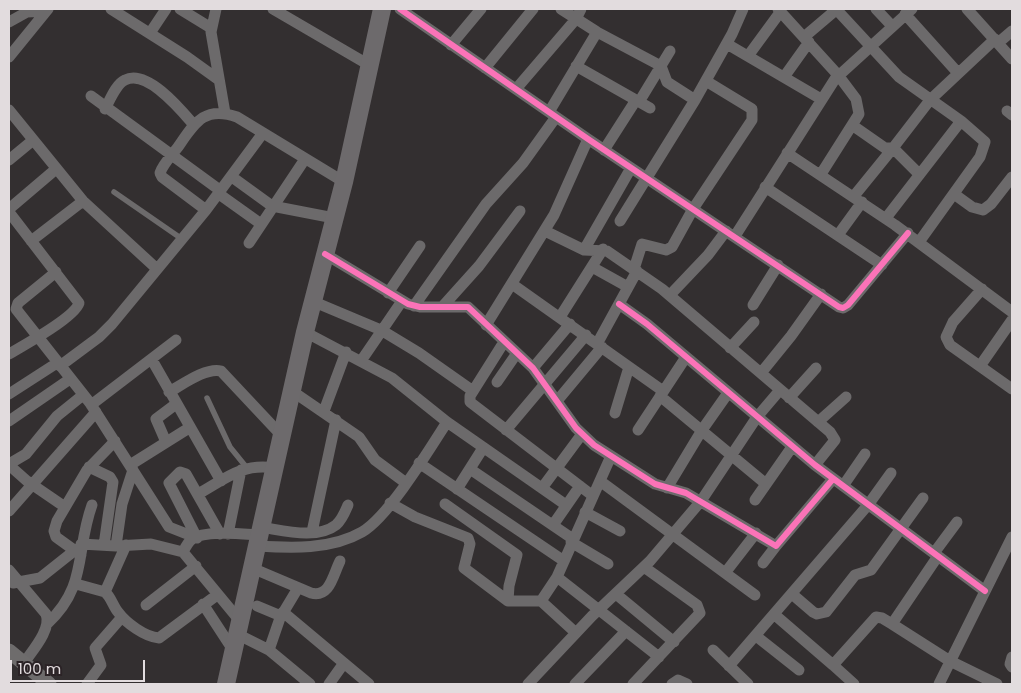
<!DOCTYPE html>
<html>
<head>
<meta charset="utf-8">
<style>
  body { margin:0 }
  #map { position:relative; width:1021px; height:693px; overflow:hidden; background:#332f30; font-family:Poppins,sans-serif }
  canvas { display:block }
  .frame { position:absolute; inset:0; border:10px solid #e2dcde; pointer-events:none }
  .scale { position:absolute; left:10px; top:660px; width:135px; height:22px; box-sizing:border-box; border:2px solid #e2dcde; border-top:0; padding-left:6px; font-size:15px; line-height:18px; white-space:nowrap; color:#e2dcde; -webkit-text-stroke:4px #2b2326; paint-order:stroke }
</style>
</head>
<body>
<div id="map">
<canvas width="1021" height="693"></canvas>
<div class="frame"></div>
<div class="scale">100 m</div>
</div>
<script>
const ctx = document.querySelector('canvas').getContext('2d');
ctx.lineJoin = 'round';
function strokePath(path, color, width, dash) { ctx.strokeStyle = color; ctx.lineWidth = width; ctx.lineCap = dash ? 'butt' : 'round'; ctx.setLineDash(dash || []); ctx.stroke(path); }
strokePath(new Path2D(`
  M 114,192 L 182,239
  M 207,398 L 230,447 L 247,468`), '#6c6a6b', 5.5);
strokePath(new Path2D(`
  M 111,9 L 187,57 L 219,80
  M 180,9 L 211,28
  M 216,9 L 211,32 L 225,113
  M 273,9 L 369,65
  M 400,9 L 588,139 L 839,307 L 843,308 L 848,305 L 908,233
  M 561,9 L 597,32 L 661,66 L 667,82 L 695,100
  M 778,9 L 838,75 L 856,99 L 859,114 L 821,174
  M 836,9 L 899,77 L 961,121 L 985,142 L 980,157 L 919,242
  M 876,9 L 892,26
  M 967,9 L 1012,59
  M 905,14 L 958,73
  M 9,22 L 27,12 L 46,11
  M 150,33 L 166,9
  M 804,37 L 837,9
  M 998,43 L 1012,31
  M 727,44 L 821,99
  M 451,45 L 481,9
  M 748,56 L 781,11
  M 9,57 L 48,9
  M 576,66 L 650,108
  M 485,68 L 533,9
  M 784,77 L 809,42
  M 516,89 L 576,19 L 581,9
  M 91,96 L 221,191
  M 639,102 L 670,51
  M 105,109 C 110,100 116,84 125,80 C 147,68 182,111 194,125
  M 9,110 L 83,201 L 157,269
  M 1007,111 L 1012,115
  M 549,112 L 597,32
  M 852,125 L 885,148 L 893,148 L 930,100 L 995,39
  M 604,150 L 636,100
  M 787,153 L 895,225 L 1012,312
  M 9,160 L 32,141
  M 232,177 L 272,206 L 334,218
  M 765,187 L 882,265
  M 219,194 L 261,224
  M 954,194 L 972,207 L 983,210 L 991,204 L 1012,177
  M 854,196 L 893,148 L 919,174
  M 9,209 L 56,169
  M 206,210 L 162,177 L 160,173 C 163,164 172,155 178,147 C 194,124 204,105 237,117 L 344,182
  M 9,212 L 79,303 C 75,317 23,346 9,354
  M 886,218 L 961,121
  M 620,221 L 695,100 L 732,34 L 743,9
  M 545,231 L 584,250 L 607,251 L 662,289 L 830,432 L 835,440 L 815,465
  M 838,235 L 862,202
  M 735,236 L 835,79 L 912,9
  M 31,241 L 83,201
  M 249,243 L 305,159
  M 584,250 L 631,168
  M 325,254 L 408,304 L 420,307 L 468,307 L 533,368 L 576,428 L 594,445 L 655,484 L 686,493 L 776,546 L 833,479
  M 592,267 L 628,287
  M 634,269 L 642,244 L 666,250 L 672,247 L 693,209 L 752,120 L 752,109 L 706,81
  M 56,272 L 18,303 L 16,309 L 90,403 L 169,527 L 197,538
  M 512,284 L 663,391
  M 982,289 L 953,322 L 946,337 L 950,345 L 1012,389
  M 388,293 L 420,246
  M 670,295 L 708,255 L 726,231
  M 312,301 L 381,330 L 419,353 L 473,391
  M 619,304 L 647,324 L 815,465 L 985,591
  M 753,305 L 778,265
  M 414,306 L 486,204 L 523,163 L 556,117
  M 443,306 L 479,266 L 520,211
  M 560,317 L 603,249
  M 486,325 L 554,215 L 588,139
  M 305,332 L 392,378 L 447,422 L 566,505
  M 504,342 L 470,396 L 470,402 L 593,496
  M 597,344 L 637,271
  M 730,348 L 754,322
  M 152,360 L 221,481
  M 361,361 L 402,301
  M 60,366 L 99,337 L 112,324 L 206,210 L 263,133
  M 980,366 L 1012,320
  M 533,368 L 570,324
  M 761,373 L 791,336 L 821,294
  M 497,382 L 517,353
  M 292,391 L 359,437 L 375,460 L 406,483
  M 169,392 C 182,385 206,367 221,371 L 282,436
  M 9,394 L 57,363
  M 660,396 L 766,484
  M 789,398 L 816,368
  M 557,401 L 602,347
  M 91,405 L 176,340
  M 324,411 L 346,352
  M 615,413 L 629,367
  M 9,421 L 70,379
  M 818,422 L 846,397
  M 506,430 L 586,335
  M 638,430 L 686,357
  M 166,442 L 156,419 L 176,404
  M 419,463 L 564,561
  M 9,464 L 26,454 L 57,416 L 83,395
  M 9,465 L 27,481 L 65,507
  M 130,465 L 189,428
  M 89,467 L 110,477 L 113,482 L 104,545
  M 470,469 L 573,539
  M 600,481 L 755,595
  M 843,486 L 865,454
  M 542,488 L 582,434
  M 667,488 L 702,430 L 728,393
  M 457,489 L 483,448
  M 198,494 C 225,479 242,463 274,468
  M 755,500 L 792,447
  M 390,503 L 415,517 L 468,538 L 470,544 L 464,568 L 508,601 L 541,601
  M 445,504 L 517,555 L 509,586 L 508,601
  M 9,511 L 96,412
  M 585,512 L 620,531
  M 553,525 L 580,486
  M 260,527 C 282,530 317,540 336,525 C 342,520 345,512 348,505
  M 312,532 L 336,420
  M 228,534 L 241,470
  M 197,538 L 169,483 L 180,472 L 186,474 L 220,534
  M 571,542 L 608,564
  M 81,544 L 116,546 L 151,544 L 183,552 L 240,621
  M 116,546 L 122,504 L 133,470
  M 257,546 C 291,548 331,550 362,532 C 389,516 429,450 447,422
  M 183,552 C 185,548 188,542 192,539 C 205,530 242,534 259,535
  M 934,553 L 957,522
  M 81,555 L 56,537 L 54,531 L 57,521 L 87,470 L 115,441
  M 763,563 L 776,546
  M 252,568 L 311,593 C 330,598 333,575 340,561
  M 9,570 L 46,614 C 52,629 32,651 24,663
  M 725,573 L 756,533
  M 557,577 L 659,657
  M 13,583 L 40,578 L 74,551
  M 76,584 L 105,592 C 111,597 113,606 118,612 C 126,623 145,637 159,638 L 217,595
  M 105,592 L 126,545
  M 616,594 L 674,642
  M 792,594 L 813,612 L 817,614 L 826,612 L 855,575 L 871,570 L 923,498
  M 203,604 L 233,650
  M 146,605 L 196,566
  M 257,606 L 281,616
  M 283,612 L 369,684
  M 775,615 L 833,665 L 876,617 L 882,618 L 892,624 L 938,556
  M 47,624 C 88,586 75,552 92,505
  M 892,624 L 950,661 L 997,684
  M 576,633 L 541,601 L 557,577 L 611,456
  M 237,634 L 269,650 L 310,684
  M 756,636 L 799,670
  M 269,650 L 280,618 L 298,588
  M 713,650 L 748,684
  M 1012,657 L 1010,664 L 1012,667
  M 833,665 L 854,684
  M 729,666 L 868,505 L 891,473
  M 87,684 L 101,665 L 95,648 L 122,617
  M 329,684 L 344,663
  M 528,684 L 592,616 L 650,561 L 701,501 L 757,417 L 780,390
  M 575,684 L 626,631
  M 633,684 L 700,613 L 697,605 L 644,567
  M 672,684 L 678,680 L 687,684
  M 939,684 L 1012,537`), '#6c6a6b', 11);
strokePath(new Path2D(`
  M 9,651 L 49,684`), '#6e6c6c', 15);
strokePath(new Path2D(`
  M 226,684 L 305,332 L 344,182 L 382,9`), '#6d6a6c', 18);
strokePath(new Path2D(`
  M 400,9 L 588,139 L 839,307 L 843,308 L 848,305 L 908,233
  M 325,254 L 408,304 L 420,307 L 468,307 L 533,368 L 576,428 L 594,445 L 655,484 L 686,493 L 776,546 L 833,479
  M 619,304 L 647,324 L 815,465 L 985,591`), '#fb73b8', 6);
</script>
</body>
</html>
